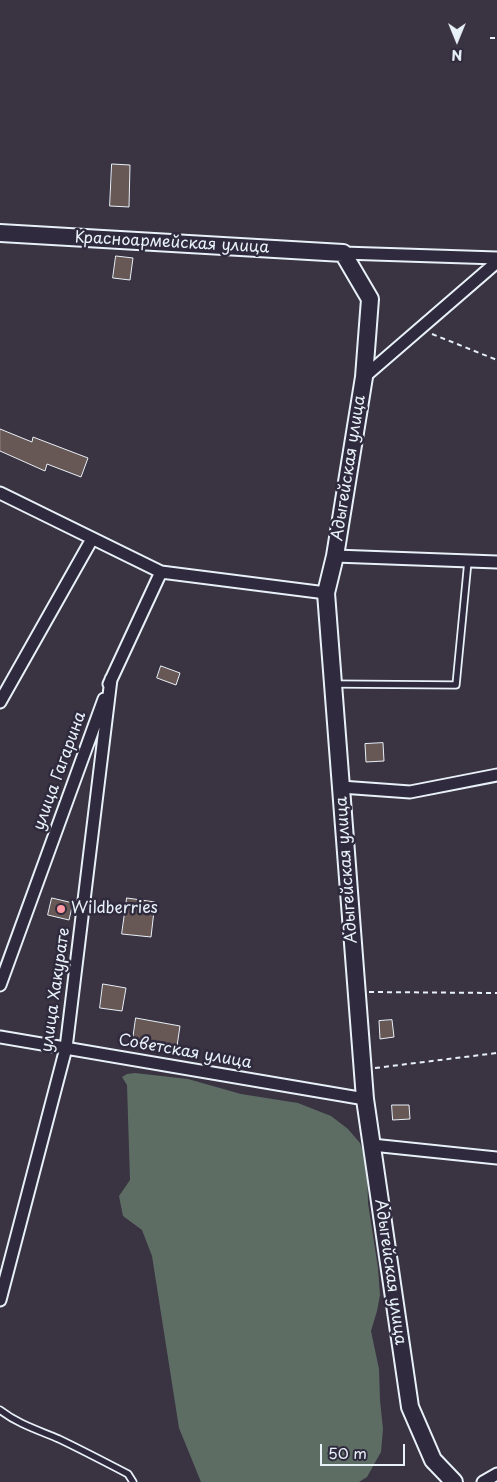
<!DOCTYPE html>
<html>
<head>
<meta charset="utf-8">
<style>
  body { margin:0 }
  #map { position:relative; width:497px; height:1482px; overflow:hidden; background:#3a3342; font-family:"Playpen Sans",sans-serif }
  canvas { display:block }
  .north { position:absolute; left:432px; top:15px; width:50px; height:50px; -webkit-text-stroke:4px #2f2a3d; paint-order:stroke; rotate:180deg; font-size:14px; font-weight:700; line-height:20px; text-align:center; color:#e8f1f8 }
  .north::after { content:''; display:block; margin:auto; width:18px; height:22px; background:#e8f1f8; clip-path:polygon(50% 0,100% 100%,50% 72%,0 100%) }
  .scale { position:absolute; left:320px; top:1444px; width:85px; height:22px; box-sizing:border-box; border:2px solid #e8f1f8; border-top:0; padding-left:6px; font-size:15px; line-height:18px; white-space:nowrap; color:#e8f1f8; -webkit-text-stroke:4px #2f2a3d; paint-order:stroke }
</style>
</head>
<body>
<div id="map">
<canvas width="497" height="1482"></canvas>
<div class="north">N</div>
<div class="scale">50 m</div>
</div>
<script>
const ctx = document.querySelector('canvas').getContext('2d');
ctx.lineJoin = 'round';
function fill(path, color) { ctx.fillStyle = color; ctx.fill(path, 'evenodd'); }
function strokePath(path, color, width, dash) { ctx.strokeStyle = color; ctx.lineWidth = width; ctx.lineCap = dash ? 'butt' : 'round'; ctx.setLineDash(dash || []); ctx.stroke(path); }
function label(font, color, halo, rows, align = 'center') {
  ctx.font = font + ' "Playpen Sans",sans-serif'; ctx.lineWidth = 5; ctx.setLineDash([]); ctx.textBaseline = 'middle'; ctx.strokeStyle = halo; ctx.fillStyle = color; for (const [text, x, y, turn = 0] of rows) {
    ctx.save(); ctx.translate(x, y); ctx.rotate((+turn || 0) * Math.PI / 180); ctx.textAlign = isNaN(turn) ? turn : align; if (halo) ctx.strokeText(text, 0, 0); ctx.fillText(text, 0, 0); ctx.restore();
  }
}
fill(new Path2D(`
  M 135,1073 L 188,1079 L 241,1094 L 298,1103 L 331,1116 L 348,1129 L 360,1143 L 367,1164 L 368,1203 L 378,1268 L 380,1295 L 377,1311 L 371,1331 L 379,1369 L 380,1400 L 383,1429 L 381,1452 L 367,1477 L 359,1482 L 201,1482 L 179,1428 L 152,1256 L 142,1230 L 123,1216 L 119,1196 L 130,1180 L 127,1085 L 122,1077 L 127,1074 Z`), '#5d6d64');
const building = new Path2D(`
  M 112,164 L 130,165 L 129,207 L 110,206 Z
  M 116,256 L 133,258 L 130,280 L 113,278 Z
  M 0,429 L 32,442 L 33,437 L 88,458 L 81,477 L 47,464 L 45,471 L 0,451 Z
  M 161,666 L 180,673 L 176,685 L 157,678 Z
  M 383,743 L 384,761 L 366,762 L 365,744 Z
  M 52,898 L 73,903 L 69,920 L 48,915 Z
  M 127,898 L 155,902 L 151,937 L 122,934 Z
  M 103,984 L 126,988 L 122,1011 L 100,1008 Z
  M 136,1018 L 180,1026 L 177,1046 L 133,1039 Z
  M 392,1020 L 394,1037 L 380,1039 L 379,1021 Z
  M 392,1105 L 409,1105 L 410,1119 L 393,1120 Z`);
fill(building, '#675755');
strokePath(building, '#e8f1f8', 1);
const service = new Path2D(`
  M 335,684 L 456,685 L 468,561
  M 0,1410 C 18,1424 38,1430 59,1439 C 82,1450 105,1462 128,1474 L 133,1482`);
const minor = new Path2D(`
  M 343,253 L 497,258
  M 364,377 L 497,262
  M 0,493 L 161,572 L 326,593
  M 335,556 L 497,562
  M 109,684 L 161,572
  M 0,702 L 92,539
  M 341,787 L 410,792 L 497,775
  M 0,985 L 104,699
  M 0,1037 L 365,1099
  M 372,1145 L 497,1158
  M 0,1300 L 66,1048 L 111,679
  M 483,1482 L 497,1474`);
const secondary = new Path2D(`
  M 0,233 L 343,253 L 370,299 L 364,377 L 335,556 L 326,593 L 365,1099 L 410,1407 L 433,1460 L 454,1482`);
strokePath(service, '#e8f1f8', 9);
strokePath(minor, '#e8f1f8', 15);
strokePath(secondary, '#e8f1f8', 20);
strokePath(new Path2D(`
  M 490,38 L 497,38
  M 432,334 L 497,360
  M 369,992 L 497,993
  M 375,1068 L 497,1053`), '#e8f1f8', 2, [5, 4]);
strokePath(service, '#2f2a3d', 5.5);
strokePath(minor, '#2f2a3d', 11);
strokePath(secondary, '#2f2a3d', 16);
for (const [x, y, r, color] of [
  [61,909,5,"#ff9aa2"]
]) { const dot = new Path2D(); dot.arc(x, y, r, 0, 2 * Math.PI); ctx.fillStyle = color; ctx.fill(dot); strokePath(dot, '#2f2a3d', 2); }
label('16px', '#e8f1f8', '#2f2a3d', [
  ["Красноармейская улица",172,243,3],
  ["Адыгейская улица",349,468,-81],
  ["улица Гагарина",60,771,-70],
  ["Адыгейская улица",347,870,-94],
  ["улица Хакурате",56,990,-82],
  ["Советская улица",185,1052,10],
  ["Адыгейская улица",390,1272,82]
]);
label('16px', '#e8f1f8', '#2f2a3d', [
  ["Wildberries",71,909]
], 'left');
</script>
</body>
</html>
